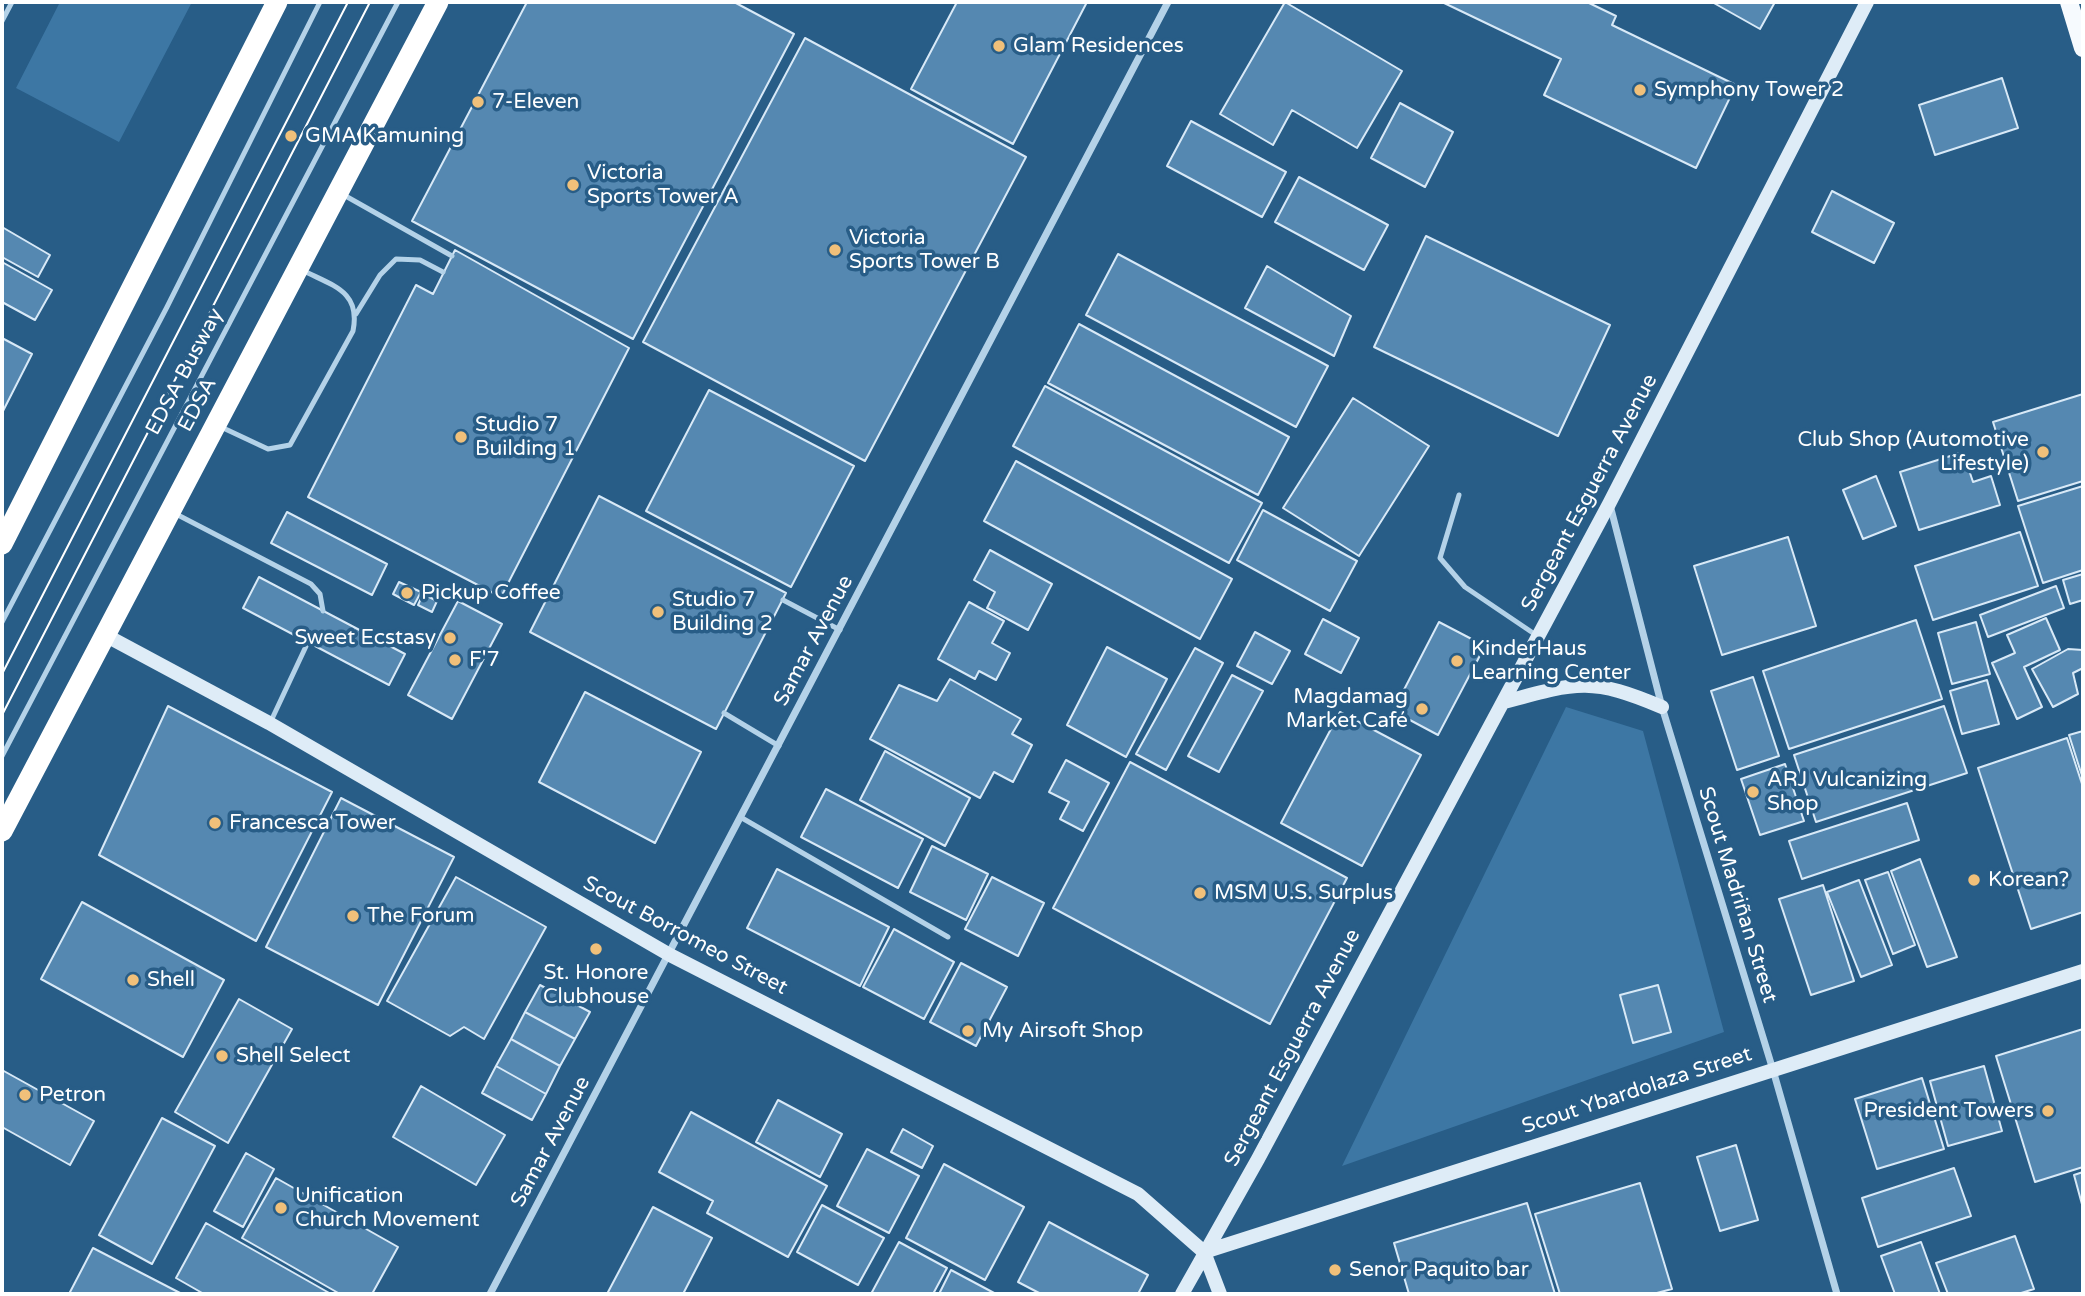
<!DOCTYPE html>
<html>
<head>
<meta charset="utf-8">
<style>
  body { margin:0 }
  #map { position:relative; width:2085px; height:1296px; overflow:hidden; background:#285d87; font-family:"Varela Round",sans-serif }
  canvas { display:block }
  .frame { position:absolute; inset:0; border:4px solid #fff; pointer-events:none }
</style>
</head>
<body>
<div id="map">
<canvas width="2085" height="1296"></canvas>
<div class="frame"></div>
</div>
<script>
const ctx = document.querySelector('canvas').getContext('2d');
ctx.lineJoin = 'round';
function fill(path, color) { ctx.fillStyle = color; ctx.fill(path, 'evenodd'); }
function strokePath(path, color, width, dash) { ctx.strokeStyle = color; ctx.lineWidth = width; ctx.lineCap = dash ? 'butt' : 'round'; ctx.setLineDash(dash || []); ctx.stroke(path); }
function label(font, color, halo, rows, align = 'center') {
  ctx.font = font + ' "Varela Round",sans-serif'; ctx.lineWidth = 7; ctx.setLineDash([]); ctx.textBaseline = 'middle'; ctx.strokeStyle = halo; ctx.fillStyle = color; for (const [text, x, y, turn = 0] of rows) {
    ctx.save(); ctx.translate(x, y); ctx.rotate((+turn || 0) * Math.PI / 180); ctx.textAlign = isNaN(turn) ? turn : align; if (halo) ctx.strokeText(text, 0, 0); ctx.fillText(text, 0, 0); ctx.restore();
  }
}
fill(new Path2D(`
  M 60,2 L 192,2 L 119,142 L 16,88 Z
  M 1566,707 L 1643,731 L 1724,1032 L 1342,1166 Z`), '#3d77a4');
const building = new Path2D(`
  M 527,2 L 734,2 L 794,34 L 633,339 L 412,221 Z
  M 957,2 L 1087,2 L 1013,144 L 911,89 Z
  M 1285,2 L 1402,71 L 1357,148 L 1292,110 L 1273,145 L 1220,114 Z
  M 1442,2 L 1587,2 L 1616,16 L 1612,25 L 1736,85 L 1696,168 L 1544,95 L 1561,59 Z
  M 1712,2 L 1775,2 L 1760,29 Z
  M 805,38 L 1026,157 L 865,461 L 643,342 Z
  M 2002,78 L 2018,128 L 1935,155 L 1919,105 Z
  M 1400,103 L 1453,132 L 1425,187 L 1371,158 Z
  M 1191,121 L 1286,172 L 1262,217 L 1167,166 Z
  M 1299,177 L 1388,225 L 1364,270 L 1275,222 Z
  M 1832,191 L 1894,223 L 1874,263 L 1812,232 Z
  M 2,227 L 50,255 L 38,277 L 2,257 Z
  M 1426,236 L 1610,325 L 1558,436 L 1374,347 Z
  M 455,250 L 629,348 L 501,597 L 308,497 L 416,285 L 433,294 Z
  M 1118,254 L 1328,366 L 1296,427 L 1086,315 Z
  M 2,262 L 52,290 L 35,320 L 2,302 Z
  M 1267,266 L 1351,316 L 1334,356 L 1245,308 Z
  M 1079,324 L 1289,437 L 1258,495 L 1048,383 Z
  M 2,338 L 32,354 L 2,413 Z
  M 1045,386 L 1262,503 L 1229,563 L 1013,446 Z
  M 709,390 L 854,466 L 791,587 L 646,511 Z
  M 2083,394 L 2083,481 L 2018,501 L 1993,422 Z
  M 1353,398 L 1429,446 L 1359,556 L 1283,508 Z
  M 1963,452 L 1973,482 L 1991,476 L 2000,505 L 1919,530 L 1900,472 Z
  M 1016,461 L 1232,579 L 1200,639 L 984,521 Z
  M 1876,476 L 1896,526 L 1863,539 L 1843,490 Z
  M 2083,486 L 2083,570 L 2043,583 L 2018,506 Z
  M 599,496 L 786,593 L 716,729 L 530,632 Z
  M 1263,510 L 1357,561 L 1330,611 L 1237,560 Z
  M 287,512 L 387,564 L 372,595 L 271,543 Z
  M 2020,532 L 2038,586 L 1933,620 L 1915,566 Z
  M 1788,537 L 1816,626 L 1722,655 L 1694,566 Z
  M 990,550 L 1052,584 L 1028,630 L 987,608 L 995,592 L 974,580 Z
  M 2083,574 L 2083,600 L 2070,604 L 2063,580 Z
  M 259,577 L 405,654 L 389,685 L 243,608 Z
  M 399,582 L 421,592 L 414,605 L 393,594 Z
  M 2056,586 L 2064,608 L 1988,637 L 1980,615 Z
  M 423,594 L 437,601 L 432,612 L 418,605 Z
  M 458,601 L 502,624 L 452,719 L 408,695 Z
  M 969,602 L 1004,621 L 992,643 L 1010,653 L 996,680 L 979,671 L 975,679 L 938,659 Z
  M 2046,618 L 2060,650 L 2024,667 L 2042,707 L 2017,719 L 1992,663 L 2015,653 L 2007,635 Z
  M 1323,619 L 1359,638 L 1341,673 L 1305,654 Z
  M 1916,620 L 1942,699 L 1789,749 L 1763,671 Z
  M 1439,622 L 1485,646 L 1438,735 L 1393,711 Z
  M 1976,622 L 1990,674 L 1952,684 L 1938,633 Z
  M 1255,632 L 1290,651 L 1272,684 L 1237,666 Z
  M 1107,647 L 1167,679 L 1126,757 L 1067,725 Z
  M 1195,648 L 1223,663 L 1166,770 L 1136,754 Z
  M 2068,649 L 2083,650 L 2083,668 L 2073,673 L 2078,694 L 2053,707 L 2032,669 Z
  M 1232,675 L 1263,691 L 1219,772 L 1188,756 Z
  M 1753,677 L 1779,756 L 1737,770 L 1711,691 Z
  M 950,679 L 1021,719 L 1012,734 L 1032,745 L 1013,782 L 994,772 L 980,798 L 870,739 L 899,685 L 937,701 Z
  M 1987,680 L 1999,724 L 1962,734 L 1950,691 Z
  M 585,692 L 701,752 L 655,843 L 539,782 Z
  M 168,706 L 332,792 L 256,941 L 99,855 Z
  M 1944,706 L 1967,773 L 1816,822 L 1794,755 Z
  M 1340,712 L 1421,755 L 1362,866 L 1281,823 Z
  M 2083,731 L 2083,779 L 2069,735 Z
  M 2067,738 L 2083,787 L 2083,912 L 2031,929 L 1978,768 Z
  M 885,751 L 970,798 L 945,846 L 860,800 Z
  M 1066,760 L 1109,783 L 1083,831 L 1060,819 L 1069,802 L 1049,792 Z
  M 1130,762 L 1347,878 L 1270,1024 L 1053,908 Z
  M 1785,764 L 1804,821 L 1760,835 L 1741,779 Z
  M 826,789 L 923,839 L 898,888 L 801,837 Z
  M 341,798 L 454,857 L 378,1005 L 266,947 Z
  M 1907,803 L 1919,840 L 1802,879 L 1789,841 Z
  M 932,846 L 988,874 L 966,920 L 910,892 Z
  M 1920,859 L 1957,957 L 1927,967 L 1891,871 Z
  M 777,869 L 889,927 L 860,986 L 747,928 Z
  M 1888,872 L 1915,945 L 1893,954 L 1865,880 Z
  M 456,877 L 546,927 L 484,1039 L 464,1027 L 450,1036 L 387,1001 Z
  M 992,877 L 1044,903 L 1018,956 L 965,929 Z
  M 1859,880 L 1892,965 L 1861,977 L 1827,892 Z
  M 1823,885 L 1854,981 L 1811,995 L 1779,899 Z
  M 82,902 L 224,980 L 183,1057 L 41,979 Z
  M 894,929 L 954,962 L 924,1019 L 863,987 Z
  M 961,963 L 1007,987 L 976,1046 L 930,1022 Z
  M 540,985 L 590,1012 L 575,1039 L 525,1012 Z
  M 1658,985 L 1671,1032 L 1633,1043 L 1620,995 Z
  M 239,999 L 292,1029 L 228,1143 L 175,1112 Z
  M 525,1012 L 575,1039 L 560,1066 L 511,1039 Z
  M 2083,1029 L 2083,1167 L 2035,1182 L 1996,1056 Z
  M 511,1039 L 560,1066 L 546,1094 L 496,1066 Z
  M 496,1066 L 546,1094 L 532,1120 L 482,1093 Z
  M 1984,1066 L 2002,1131 L 1948,1146 L 1930,1081 Z
  M 2,1070 L 94,1121 L 70,1165 L 2,1127 Z
  M 1922,1078 L 1944,1149 L 1877,1169 L 1855,1099 Z
  M 421,1086 L 505,1135 L 476,1185 L 393,1137 Z
  M 778,1100 L 842,1134 L 820,1177 L 756,1142 Z
  M 691,1112 L 827,1186 L 788,1257 L 707,1213 L 713,1201 L 659,1172 Z
  M 162,1118 L 215,1146 L 152,1264 L 99,1235 Z
  M 903,1129 L 933,1146 L 922,1168 L 891,1152 Z
  M 1736,1145 L 1758,1220 L 1720,1231 L 1697,1157 Z
  M 867,1149 L 919,1176 L 889,1233 L 837,1206 Z
  M 246,1153 L 274,1169 L 243,1227 L 214,1211 Z
  M 944,1164 L 1024,1207 L 985,1280 L 906,1238 Z
  M 1954,1168 L 1971,1216 L 1878,1247 L 1862,1198 Z
  M 2083,1172 L 2083,1208 L 2074,1175 Z
  M 276,1178 L 398,1247 L 372,1294 L 340,1294 L 242,1238 Z
  M 1640,1183 L 1672,1289 L 1653,1294 L 1560,1294 L 1535,1214 Z
  M 1527,1203 L 1555,1294 L 1409,1294 L 1394,1243 Z
  M 822,1205 L 884,1238 L 858,1285 L 797,1252 Z
  M 653,1207 L 712,1238 L 683,1294 L 607,1294 Z
  M 1049,1222 L 1148,1275 L 1138,1294 L 1041,1294 L 1018,1282 Z
  M 206,1223 L 331,1294 L 204,1294 L 176,1278 Z
  M 2015,1236 L 2034,1289 L 2018,1294 L 1948,1294 L 1936,1263 Z
  M 899,1242 L 947,1268 L 933,1294 L 871,1294 Z
  M 1921,1242 L 1940,1294 L 1895,1294 L 1881,1256 Z
  M 93,1248 L 182,1294 L 69,1294 Z
  M 951,1270 L 996,1294 L 939,1294 Z`);
fill(building, '#5588b1');
strokePath(building, '#d8e9f7', 2);
strokePath(new Path2D(`
  M 2,21 L 12,2
  M 342,194 L 452,256
  M 356,314 L 380,275 L 396,259 L 420,260 L 443,272
  M 221,427 L 268,449 L 290,445 L 353,331 C 361,291 333,286 302,270
  M 1459,495 L 1440,558 L 1465,587 L 1536,635
  M 176,514 L 311,584 L 320,594 L 323,611
  M 783,600 L 840,630
  M 2,622 L 167,307 L 320,2
  M 724,713 L 779,746
  M 271,721 L 308,642
  M 2,756 L 398,2
  M 742,818 L 948,937`), '#b4d2e8', 5);
strokePath(new Path2D(`
  M 1610,505 L 1662,707 L 1773,1070 L 1837,1294
  M 490,1294 L 1168,2`), '#b4d2e8', 7);
strokePath(new Path2D(`
  M 105,635 L 269,723 L 670,955 L 1138,1194 L 1204,1252 L 1220,1294
  M 1504,702 C 1577,682 1591,677 1662,707
  M 1204,1252 L 2083,971
  M 1182,1294 L 1258,1159 L 1609,504 L 1867,2`), '#deecf7', 14);
strokePath(new Path2D(`
  M 2069,2 L 2083,48`), '#f6fafe', 18);
strokePath(new Path2D(`
  M 2,544 L 277,2
  M 2,831 L 438,2`), '#fff', 21);
strokePath(new Path2D(`
  M 2,674 L 348,2
  M 2,715 L 370,2`), '#fff', 2);
for (const [x, y, r, color] of [
  [999,46,7,"#f0c07a"],
  [1640,90,7,"#f0c07a"],
  [478,102,7,"#f0c07a"],
  [291,136,7,"#f0c07a"],
  [573,185,7,"#f0c07a"],
  [835,250,7,"#f0c07a"],
  [461,437,7,"#f0c07a"],
  [2043,452,7,"#f0c07a"],
  [407,593,7,"#f0c07a"],
  [658,612,7,"#f0c07a"],
  [450,638,7,"#f0c07a"],
  [455,660,7,"#f0c07a"],
  [1457,661,7,"#f0c07a"],
  [1422,709,7,"#f0c07a"],
  [1753,792,7,"#f0c07a"],
  [215,823,7,"#f0c07a"],
  [1974,880,7,"#f0c07a"],
  [1200,893,7,"#f0c07a"],
  [353,916,7,"#f0c07a"],
  [596,949,7,"#f0c07a"],
  [133,980,7,"#f0c07a"],
  [968,1031,7,"#f0c07a"],
  [222,1056,7,"#f0c07a"],
  [25,1095,7,"#f0c07a"],
  [2048,1111,7,"#f0c07a"],
  [281,1208,7,"#f0c07a"],
  [1335,1270,7,"#f0c07a"]
]) { const dot = new Path2D(); dot.arc(x, y, r, 0, 2 * Math.PI); ctx.fillStyle = color; ctx.fill(dot); strokePath(dot, '#285d87', 2.5); }
label('21px', '#fff', '#285d87', [
  ["Glam Residences",1013,46],
  ["Symphony Tower 2",1654,90],
  ["7-Eleven",492,102],
  ["GMA Kamuning",305,136],
  ["Victoria",587,173],
  ["Sports Tower A",587,197],
  ["Victoria",849,238],
  ["Sports Tower B",849,262],
  ["Studio 7",475,425],
  ["Building 1",475,449],
  ["Club Shop (Automotive",2029,440,"right"],
  ["Lifestyle)",2029,464,"right"],
  ["Pickup Coffee",421,593],
  ["Studio 7",672,600],
  ["Building 2",672,624],
  ["Sweet Ecstasy",436,638,"right"],
  ["KinderHaus",1471,649],
  ["Learning Center",1471,673],
  ["F'7",469,660],
  ["Magdamag",1408,697,"right"],
  ["Market Café",1408,721,"right"],
  ["ARJ Vulcanizing",1767,780],
  ["Shop",1767,804],
  ["Francesca Tower",229,823],
  ["Korean?",1988,880],
  ["MSM U.S. Surplus",1214,893],
  ["The Forum",367,916],
  ["St. Honore",596,973,"center"],
  ["Clubhouse",596,997,"center"],
  ["Shell",147,980],
  ["My Airsoft Shop",982,1031],
  ["Shell Select",236,1056],
  ["Petron",39,1095],
  ["President Towers",2034,1111,"right"],
  ["Unification",295,1196],
  ["Church Movement",295,1220],
  ["Senor Paquito bar",1349,1270]
], 'left');
label('21px', '#fff', '#285d87', [
  ["EDSA Busway",185,372,-62],
  ["EDSA",198,405,-62],
  ["Sergeant Esguerra Avenue",1590,493,-62],
  ["Samar Avenue",814,641,-62],
  ["Scout Madriñan Street",1737,895,73],
  ["Scout Borromeo Street",685,936,28],
  ["Sergeant Esguerra Avenue",1293,1048,-62],
  ["Scout Ybardolaza Street",1637,1091,-18],
  ["Samar Avenue",551,1142,-62]
]);
</script>
</body>
</html>
